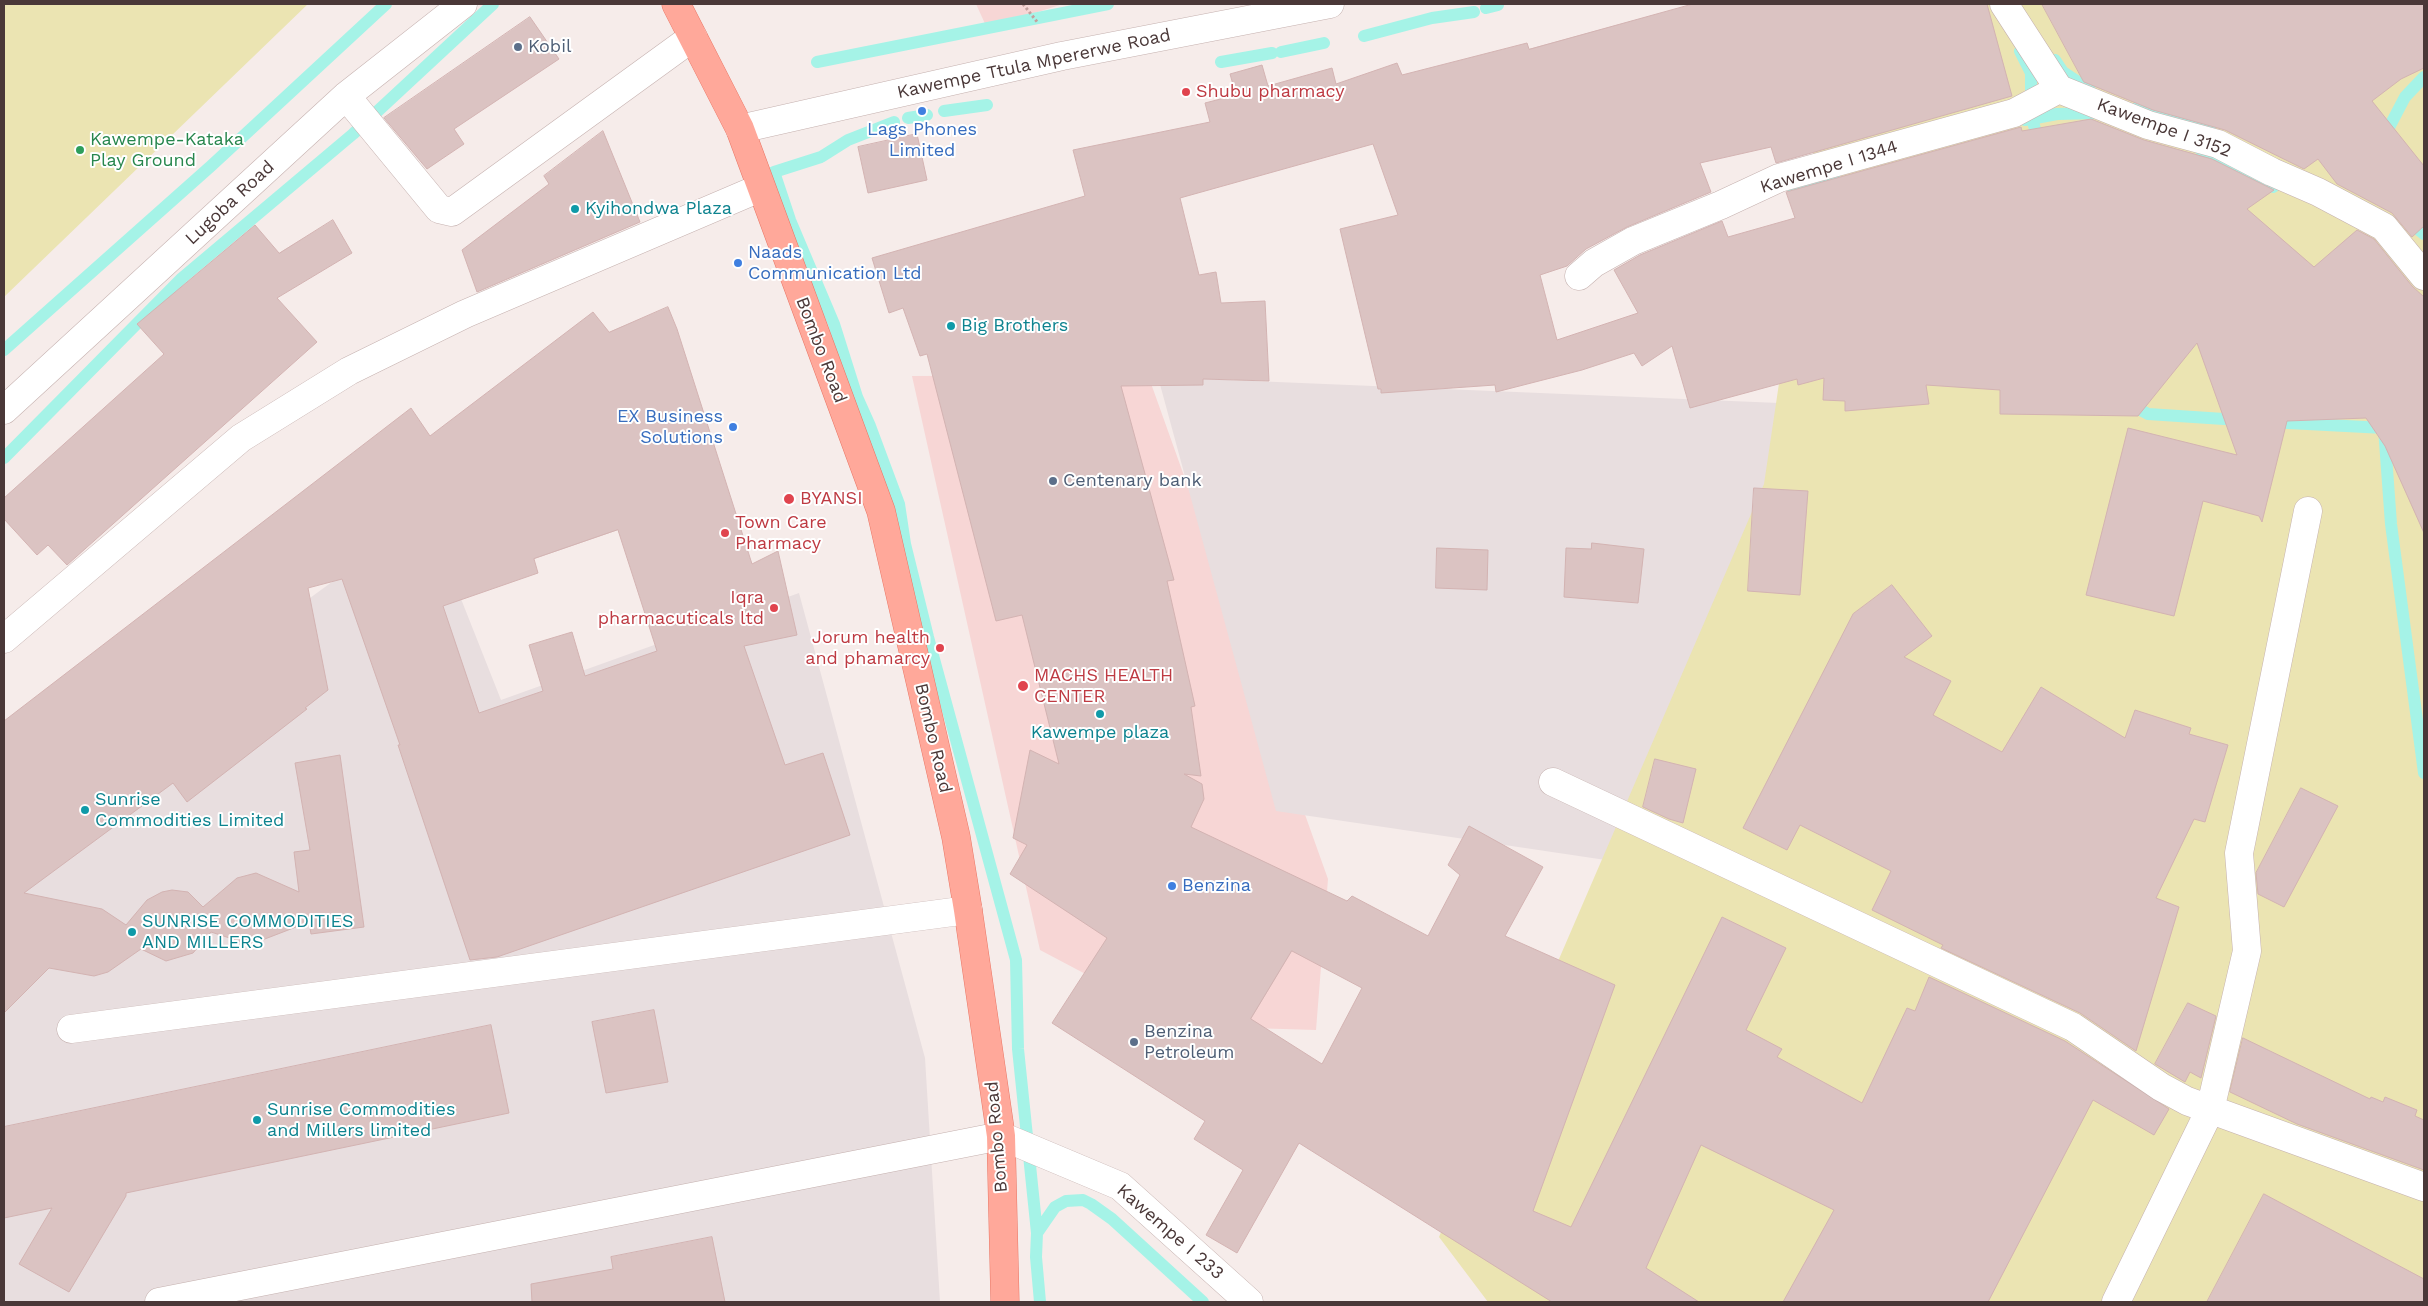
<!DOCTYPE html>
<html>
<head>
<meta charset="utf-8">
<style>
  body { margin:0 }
  #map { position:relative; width:2428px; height:1306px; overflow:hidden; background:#f6ecea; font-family:"Work Sans",sans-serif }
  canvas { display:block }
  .frame { position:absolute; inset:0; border:5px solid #4a3838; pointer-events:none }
</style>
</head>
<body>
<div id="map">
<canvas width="2428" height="1306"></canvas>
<div class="frame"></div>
</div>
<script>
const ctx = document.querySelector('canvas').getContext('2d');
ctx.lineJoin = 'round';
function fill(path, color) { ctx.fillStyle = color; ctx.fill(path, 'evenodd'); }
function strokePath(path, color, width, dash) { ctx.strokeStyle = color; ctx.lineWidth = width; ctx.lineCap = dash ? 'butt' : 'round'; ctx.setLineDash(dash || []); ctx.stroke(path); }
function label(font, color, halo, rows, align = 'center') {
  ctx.font = font + ' "Work Sans",sans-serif'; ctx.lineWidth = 4; ctx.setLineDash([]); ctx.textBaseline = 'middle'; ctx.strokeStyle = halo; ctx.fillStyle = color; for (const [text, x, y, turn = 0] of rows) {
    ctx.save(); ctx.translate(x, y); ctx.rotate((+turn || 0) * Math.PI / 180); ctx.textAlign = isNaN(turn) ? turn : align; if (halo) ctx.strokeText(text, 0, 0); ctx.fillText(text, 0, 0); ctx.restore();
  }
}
fill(new Path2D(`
  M 976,4 L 1063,4 L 987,28 Z
  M 1148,375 L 1328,879 L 1316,1030 L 1184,1026 L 1040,950 L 912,376 Z`), '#f7d6d5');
fill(new Path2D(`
  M 1158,377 L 2376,428 L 2420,981 L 1276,811 Z
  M 429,518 L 501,700 L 799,593 L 925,1058 L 940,1302 L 4,1302 L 4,847 L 267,644 L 299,606 L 358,563 Z`), '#e8dedf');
fill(new Path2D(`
  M 4,4 L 308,4 L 4,297 Z
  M 1806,4 L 2424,4 L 2424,1302 L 1488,1302 L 1439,1237 L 1764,484 L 1823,88 Z`), '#ebe4b2');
strokePath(new Path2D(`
  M 1486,8 L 1498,5
  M 1364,36 L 1432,18 L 1474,12
  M 2020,51 L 2031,73 L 2031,98 L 2026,99
  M 1281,52 L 1324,43
  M 2055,60 L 2063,72 L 2090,90
  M 817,62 L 1108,4
  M 1221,62 L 1272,53
  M 2135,109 L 2156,112 L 2210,128
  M 944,111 L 987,105
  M 908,118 L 927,115
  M 2032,118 L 2039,144
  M 2025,120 L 2057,114 L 2100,113
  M 894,122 L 848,140 L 821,157 L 774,172 L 790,220 L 834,324 L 857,397 L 870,426 L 899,504 L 905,544 L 928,637 L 1016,960 L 1018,1049 L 1037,1233 L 1036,1257 L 1040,1302
  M 2383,139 L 2405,97 L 2424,77
  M 2196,146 L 2226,169 L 2273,187
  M 1793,188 L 1834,176
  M 2407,220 L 2424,234
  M 4,350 L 211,166 L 386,4
  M 2128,403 L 2148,414 L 2239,420
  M 2269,422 L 2384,428 L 2391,524 L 2424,773
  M 4,458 L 182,278 L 353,134 L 493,4
  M 1037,1233 L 1055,1207 L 1066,1201 L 1083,1200 L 1091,1204 L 1112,1219 L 1203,1302`), '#a5f3e7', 12);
const building = new Path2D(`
  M 1693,4 L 1987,4 L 2012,96 L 1776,163 L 1771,147 L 1700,163 L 1711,192 L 1627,227 L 1586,249 L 1567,266 L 1540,275 L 1557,340 L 1638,313 L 1614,270 L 1640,255 L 1722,221 L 1728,237 L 1795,218 L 1786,192 L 2021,127 L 2022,131 L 2091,119 L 2144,140 L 2212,159 L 2274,190 L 2247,209 L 2314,267 L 2357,230 L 2374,239 L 2412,286 L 2424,297 L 2424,533 L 2385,446 L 2366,418 L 2287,421 L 2262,522 L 2259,516 L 2203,501 L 2174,616 L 2086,595 L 2128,428 L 2237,455 L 2197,343 L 2138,416 L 2000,414 L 2000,390 L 1926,385 L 1929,404 L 1845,411 L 1845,401 L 1823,400 L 1824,378 L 1798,385 L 1797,379 L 1690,408 L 1672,346 L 1642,366 L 1634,353 L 1582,370 L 1496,392 L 1495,385 L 1381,393 L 1381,389 L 1378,389 L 1340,229 L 1398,215 L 1373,144 L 1180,198 L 1199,275 L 1216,272 L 1221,303 L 1265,301 L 1269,381 L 1203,379 L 1203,385 L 1121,386 L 1174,580 L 1167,581 L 1195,706 L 1191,707 L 1201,776 L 1184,774 L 1202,784 L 1204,799 L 1191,827 L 1347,901 L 1352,896 L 1428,936 L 1460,875 L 1448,865 L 1469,826 L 1543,867 L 1505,936 L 1615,985 L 1533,1211 L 1571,1227 L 1722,917 L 1786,948 L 1746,1030 L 1782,1049 L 1777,1057 L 1862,1103 L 1907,1008 L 1915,1011 L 1929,977 L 2065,1041 L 2169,1109 L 2154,1135 L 2093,1100 L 1988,1302 L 1783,1302 L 1834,1210 L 1701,1145 L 1646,1268 L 1699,1302 L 1552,1302 L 1299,1143 L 1237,1253 L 1206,1235 L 1243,1170 L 1194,1139 L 1205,1121 L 1052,1023 L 1107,938 L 1010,874 L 1027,845 L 1013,838 L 1030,750 L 1059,764 L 1022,615 L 996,621 L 927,354 L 920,356 L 903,308 L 889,313 L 872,258 L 1085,196 L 1073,150 L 1210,122 L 1205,103 L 1236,95 L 1230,74 L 1262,65 L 1268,86 L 1332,68 L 1336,84 L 1397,63 L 1402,75 L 1527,43 L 1529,49 ZM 1292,951 L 1362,988 L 1322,1064 L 1251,1019 Z
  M 2042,4 L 2424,4 L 2424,68 L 2401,79 L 2372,101 L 2424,166 L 2424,226 L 2412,237 L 2392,213 L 2337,184 L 2318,159 L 2304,169 L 2225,130 L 2153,110 L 2084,82 Z
  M 530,17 L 559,59 L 454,129 L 464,144 L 427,169 L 384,118 Z
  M 603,131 L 640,222 L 477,292 L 462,250 L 549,184 L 544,176 Z
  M 917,134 L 927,180 L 868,193 L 858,147 Z
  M 333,220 L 352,253 L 277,298 L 317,342 L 67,565 L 48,545 L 37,555 L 4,519 L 4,498 L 164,354 L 137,324 L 255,225 L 279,253 Z
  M 668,307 L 677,329 L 752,564 L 778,551 L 797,635 L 744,646 L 785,765 L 823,753 L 850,835 L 497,957 L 470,960 L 398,745 L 400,745 L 342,579 L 308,588 L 328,690 L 305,708 L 307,709 L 187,802 L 173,783 L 24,893 L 102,909 L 126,925 L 147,900 L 162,892 L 172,890 L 188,892 L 203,907 L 237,878 L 256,873 L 299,892 L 294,852 L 310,850 L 295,763 L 340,755 L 364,927 L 311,934 L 309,922 L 257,942 L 245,943 L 211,932 L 193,953 L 166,961 L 141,949 L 108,972 L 94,976 L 49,968 L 4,1013 L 4,721 L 411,408 L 430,436 L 593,312 L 609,332 ZM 618,530 L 657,651 L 585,676 L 572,632 L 529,645 L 543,691 L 479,713 L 443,606 L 538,573 L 534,559 Z
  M 1754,488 L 1808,491 L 1800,595 L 1748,591 Z
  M 1592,543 L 1644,549 L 1638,603 L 1564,597 L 1566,548 L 1591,549 Z
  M 1437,548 L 1488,550 L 1487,590 L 1436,588 Z
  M 1892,585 L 1932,636 L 1904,657 L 1951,681 L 1933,715 L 2002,752 L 2041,687 L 2125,738 L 2135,710 L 2191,728 L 2189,734 L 2228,745 L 2205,822 L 2194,819 L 2156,898 L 2179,907 L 2136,1051 L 2080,1013 L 1941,948 L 1943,945 L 1872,910 L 1891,871 L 1800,825 L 1787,850 L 1743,828 L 1853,614 Z
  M 1655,759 L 1696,769 L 1683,823 L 1669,819 L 1643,807 Z
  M 2301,788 L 2338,806 L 2284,907 L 2258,894 L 2256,873 Z
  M 2188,1003 L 2216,1016 L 2201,1078 L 2190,1072 L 2185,1082 L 2155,1064 Z
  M 654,1010 L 668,1082 L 606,1093 L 592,1022 Z
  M 491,1025 L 509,1113 L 126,1193 L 126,1196 L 69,1292 L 19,1264 L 52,1208 L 4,1218 L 4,1127 Z
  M 2243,1038 L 2370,1099 L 2371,1097 L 2383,1102 L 2385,1097 L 2417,1110 L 2415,1116 L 2424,1120 L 2424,1170 L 2297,1124 L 2230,1092 Z
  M 2264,1194 L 2424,1279 L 2424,1302 L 2207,1302 Z
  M 712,1237 L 725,1302 L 532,1302 L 531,1284 L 613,1269 L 611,1257 Z`);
fill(building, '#dbc3c2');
strokePath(building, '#d3b3b2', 1);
const minor = new Path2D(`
  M 2004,4 L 2059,89 L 2148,125 L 2218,144 L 2272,172 L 2318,192 L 2384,227 L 2424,276
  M 346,96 L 439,209 L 452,212 L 693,37
  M 740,129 L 1062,56 L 1330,4
  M 1579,276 L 1594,263 L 1633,241 L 1721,205 L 1779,178 L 2014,113 L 2059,89
  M 4,410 L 346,96 L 463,4
  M 4,639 L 241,438 L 349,371 L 465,314 L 760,188
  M 1553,782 L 2073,1027 L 2161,1087 L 2187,1101 L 2424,1187
  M 71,1029 L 968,910
  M 159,1302 L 1001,1136 L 1120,1186 L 1249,1302
  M 2116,1302 L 2210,1110 L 2247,951 L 2239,853 L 2308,511`);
const major = new Path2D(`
  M 676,4 L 740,129 L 881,511 L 956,837 L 968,910 L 1001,1136 L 1005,1302`);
strokePath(minor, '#c5b1af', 29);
strokePath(major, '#e97665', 29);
strokePath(new Path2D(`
  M 1023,4 L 1038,23`), '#c4a09d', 3, [2.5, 2.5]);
strokePath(minor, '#fff', 28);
strokePath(major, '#ffa89a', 28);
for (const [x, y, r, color] of [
  [518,47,5,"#5c6f8a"],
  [1186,92,5,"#e0444e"],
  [922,111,5,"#3f7fe0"],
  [80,150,5,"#2e9e5b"],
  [575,209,5,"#0f9aa8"],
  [738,263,5,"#3f7fe0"],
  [951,326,5,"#0f9aa8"],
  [733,427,5,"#3f7fe0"],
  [1053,481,5,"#5c6f8a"],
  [789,499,6,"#e0444e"],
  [725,533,5,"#e0444e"],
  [774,608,5,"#e0444e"],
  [940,648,5,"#e0444e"],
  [1023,686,6,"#e0444e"],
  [1100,714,5,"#0f9aa8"],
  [85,810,5,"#0f9aa8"],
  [1172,886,5,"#3f7fe0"],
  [132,932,5,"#0f9aa8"],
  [1134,1042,5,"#5c6f8a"],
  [257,1120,5,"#0f9aa8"]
]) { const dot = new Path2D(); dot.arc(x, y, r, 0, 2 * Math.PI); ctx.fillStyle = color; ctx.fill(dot); strokePath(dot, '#fff', 2); }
label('18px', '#4e5e75', '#fff', [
  ["Kobil",528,47],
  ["Centenary bank",1063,481],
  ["Benzina",1144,1032],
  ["Petroleum",1144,1053]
], 'left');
label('18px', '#4a3838', '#fff', [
  ["Kawempe Ttula Mpererwe Road",1034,64,-12],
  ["Kawempe I 3152",2164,128,20],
  ["Kawempe I 1344",1829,167,-17],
  ["Lugoba Road",230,203,-43],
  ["Bombo Road",821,350,69],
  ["Bombo Road",933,738,77],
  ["Bombo Road",997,1137,-95],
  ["Kawempe I 233",1170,1232,41]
]);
label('18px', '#be3a42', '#fff', [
  ["Shubu pharmacy",1196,92],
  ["BYANSI",800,499],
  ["Town Care",735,523],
  ["Pharmacy",735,544],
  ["Iqra",764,598,"right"],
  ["pharmacuticals ltd",764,619,"right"],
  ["Jorum health",930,638,"right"],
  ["and phamarcy",930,659,"right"],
  ["MACHS HEALTH",1034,676],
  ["CENTER",1034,697]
], 'left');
label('18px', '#366cbe', '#fff', [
  ["Lags Phones",922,130,"center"],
  ["Limited",922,151,"center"],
  ["Naads",748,253],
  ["Communication Ltd",748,274],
  ["EX Business",723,417,"right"],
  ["Solutions",723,438,"right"],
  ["Benzina",1182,886]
], 'left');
label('18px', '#27864d', '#fff', [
  ["Kawempe-Kataka",90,140],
  ["Play Ground",90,161]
], 'left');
label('18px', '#0d838f', '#fff', [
  ["Kyihondwa Plaza",585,209],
  ["Big Brothers",961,326],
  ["Kawempe plaza",1100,733,"center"],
  ["Sunrise",95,800],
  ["Commodities Limited",95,821],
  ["SUNRISE COMMODITIES",142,922],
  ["AND MILLERS",142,943],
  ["Sunrise Commodities",267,1110],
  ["and Millers limited",267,1131]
], 'left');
</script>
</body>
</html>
